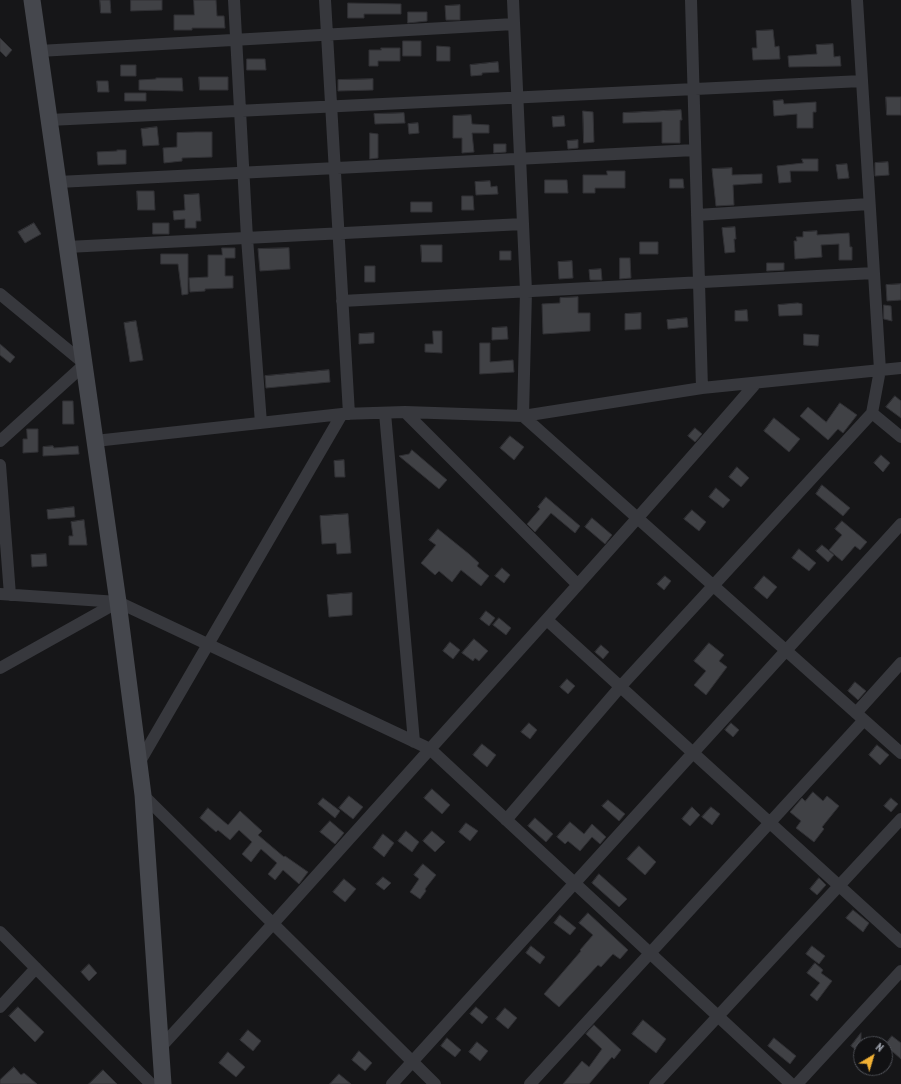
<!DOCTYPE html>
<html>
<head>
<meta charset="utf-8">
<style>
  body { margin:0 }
  #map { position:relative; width:901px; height:1084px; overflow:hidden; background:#161618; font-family:"PT Sans Narrow",sans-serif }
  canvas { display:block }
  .north { position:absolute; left:853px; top:1036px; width:40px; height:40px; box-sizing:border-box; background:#111113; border:1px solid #4d4f55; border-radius:50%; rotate:38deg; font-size:11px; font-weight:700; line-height:16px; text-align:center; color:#a8adb8 }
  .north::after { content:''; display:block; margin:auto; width:14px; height:18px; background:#f2b134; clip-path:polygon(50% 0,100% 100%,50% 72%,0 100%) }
</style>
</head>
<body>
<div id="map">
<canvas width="901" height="1084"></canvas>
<div class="north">N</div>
</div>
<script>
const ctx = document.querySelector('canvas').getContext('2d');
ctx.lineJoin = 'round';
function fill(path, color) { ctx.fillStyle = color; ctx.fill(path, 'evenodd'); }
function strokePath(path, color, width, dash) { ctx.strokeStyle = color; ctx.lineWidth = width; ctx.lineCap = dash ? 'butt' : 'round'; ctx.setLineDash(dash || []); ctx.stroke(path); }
const building = new Path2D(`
  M 100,0 L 110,0 L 111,13 L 101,13 Z
  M 131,0 L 162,0 L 162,10 L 131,11 Z
  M 194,0 L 216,0 L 217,16 L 224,16 L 225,28 L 192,28 L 192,30 L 174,30 L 174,15 L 194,15 Z
  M 348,3 L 401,4 L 401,14 L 364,14 L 364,18 L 348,18 Z
  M 460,5 L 460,20 L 446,20 L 445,6 Z
  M 408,12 L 427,12 L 427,21 L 408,23 Z
  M 773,30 L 775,47 L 779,46 L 780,59 L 753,60 L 752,48 L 757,48 L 756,31 Z
  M 0,38 L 12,50 L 6,57 L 0,51 Z
  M 403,41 L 421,41 L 421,56 L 403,56 Z
  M 833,44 L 834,57 L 840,56 L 841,66 L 789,67 L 788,56 L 817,54 L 816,45 Z
  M 437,46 L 450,47 L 450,61 L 437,61 Z
  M 381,48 L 400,48 L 400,61 L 378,61 L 378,66 L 369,66 L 369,50 L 381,50 Z
  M 247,59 L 265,59 L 266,70 L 247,70 Z
  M 498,62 L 499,72 L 482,73 L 482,75 L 471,76 L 470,65 Z
  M 121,65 L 136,65 L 136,76 L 121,76 Z
  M 199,77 L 228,77 L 228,90 L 200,90 Z
  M 156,78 L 182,78 L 183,91 L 139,90 L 139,80 L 156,79 Z
  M 373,79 L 373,90 L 338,91 L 338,80 Z
  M 97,81 L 108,81 L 109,92 L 98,92 Z
  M 125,93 L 146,93 L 146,101 L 125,101 Z
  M 886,97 L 901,97 L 901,115 L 887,115 Z
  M 783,100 L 784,104 L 816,102 L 816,112 L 813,112 L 813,128 L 797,128 L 797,114 L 774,116 L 773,101 Z
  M 681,110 L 682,120 L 680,120 L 680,143 L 662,143 L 662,122 L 623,123 L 623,113 Z
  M 583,111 L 593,112 L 594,142 L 584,143 Z
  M 404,113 L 405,123 L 375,124 L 374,114 Z
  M 471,115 L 472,124 L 489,125 L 489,133 L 472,133 L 474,152 L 462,153 L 462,138 L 453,138 L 453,116 Z
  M 564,116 L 565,126 L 553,127 L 552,117 Z
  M 418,123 L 419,133 L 409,134 L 408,124 Z
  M 157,127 L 159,145 L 143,146 L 141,129 Z
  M 195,132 L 212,132 L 212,157 L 182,158 L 182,161 L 164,163 L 163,148 L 177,147 L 177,133 Z
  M 370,133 L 378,134 L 378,158 L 370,159 Z
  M 578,140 L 578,148 L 568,149 L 567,141 Z
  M 494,144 L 506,144 L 506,152 L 494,153 Z
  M 117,150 L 126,150 L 126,164 L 98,165 L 97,152 L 117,151 Z
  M 802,159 L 818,159 L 818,171 L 790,171 L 791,182 L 779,183 L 777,166 L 803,163 Z
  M 888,162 L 889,175 L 875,176 L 875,163 Z
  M 847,164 L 849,178 L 838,179 L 836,165 Z
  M 732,168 L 732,175 L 762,174 L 762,183 L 733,185 L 734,205 L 716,206 L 712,169 Z
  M 607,171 L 625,171 L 625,188 L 595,188 L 595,193 L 583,193 L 583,175 L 607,175 Z
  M 670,179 L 683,179 L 684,188 L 670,188 Z
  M 545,180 L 567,180 L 568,193 L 545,193 Z
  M 490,181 L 491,187 L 497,186 L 498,194 L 476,195 L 475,182 Z
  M 137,191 L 154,191 L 155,210 L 138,210 Z
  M 199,194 L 201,221 L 196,221 L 196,228 L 185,228 L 185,219 L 174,220 L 173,211 L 185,210 L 184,195 Z
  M 462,196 L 473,196 L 474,210 L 462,210 Z
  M 411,202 L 432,202 L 432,212 L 411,212 Z
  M 34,223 L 41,234 L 25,243 L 18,232 Z
  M 153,223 L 169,223 L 169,234 L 153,234 Z
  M 735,227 L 736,239 L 734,239 L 735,252 L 725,253 L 722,228 Z
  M 817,231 L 817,235 L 849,233 L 850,247 L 852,247 L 852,260 L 839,260 L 839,244 L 821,245 L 822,257 L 795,259 L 794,241 L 797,241 L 796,237 L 803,237 L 803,232 Z
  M 640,242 L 658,242 L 658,254 L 640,254 Z
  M 421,245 L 442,245 L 442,262 L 422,262 Z
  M 222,248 L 235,248 L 235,258 L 225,258 L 225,276 L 233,276 L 233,288 L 205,289 L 205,291 L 190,292 L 189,278 L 208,277 L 208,255 L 222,255 Z
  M 289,248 L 290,269 L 260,271 L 258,249 Z
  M 500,251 L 511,251 L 511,260 L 500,260 Z
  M 161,254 L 188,254 L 188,294 L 182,295 L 178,264 L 161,264 Z
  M 620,258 L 630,258 L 631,278 L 620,279 Z
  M 572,261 L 573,278 L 559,279 L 558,262 Z
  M 767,263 L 784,263 L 784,270 L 767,271 Z
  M 365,266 L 375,266 L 375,282 L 365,282 Z
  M 601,269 L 602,280 L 590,280 L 589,270 Z
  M 901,284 L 901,300 L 887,301 L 886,285 Z
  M 578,297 L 578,313 L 590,313 L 590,331 L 543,334 L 542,304 L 560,303 L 560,298 Z
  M 798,303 L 802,304 L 802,315 L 779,316 L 778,305 Z
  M 884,305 L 891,306 L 892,321 L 884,319 Z
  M 747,310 L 748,321 L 735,321 L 735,311 Z
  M 641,313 L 641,329 L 625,330 L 625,314 Z
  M 687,318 L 688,327 L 668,329 L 667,320 Z
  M 136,321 L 143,360 L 130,362 L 124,323 Z
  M 507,327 L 508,339 L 492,340 L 492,328 Z
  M 433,331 L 442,331 L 442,353 L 425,352 L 425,344 L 433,344 Z
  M 374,333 L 374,343 L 359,344 L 359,334 Z
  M 804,334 L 819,335 L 818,346 L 804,345 Z
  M 480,343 L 490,343 L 490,362 L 513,360 L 514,372 L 480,374 Z
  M 0,344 L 15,357 L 10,363 L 0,355 Z
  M 329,370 L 330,382 L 266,388 L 265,376 Z
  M 895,396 L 901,401 L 901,418 L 886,407 Z
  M 63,401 L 73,401 L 74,424 L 63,424 Z
  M 840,403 L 857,415 L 843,433 L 838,429 L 828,440 L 800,416 L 808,407 L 826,422 Z
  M 774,418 L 800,439 L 789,452 L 764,431 Z
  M 695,428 L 702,434 L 695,442 L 688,436 Z
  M 27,429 L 38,429 L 38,452 L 23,453 L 23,439 L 27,439 Z
  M 510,436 L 524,447 L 514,460 L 500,448 Z
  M 53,446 L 54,448 L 78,446 L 79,454 L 43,456 L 43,447 Z
  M 412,450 L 447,480 L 439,489 L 399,456 L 409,454 Z
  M 881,455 L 890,463 L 883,472 L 874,463 Z
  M 344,460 L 345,477 L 335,477 L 334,461 Z
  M 737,467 L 749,478 L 741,487 L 729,477 Z
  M 822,485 L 850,508 L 843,516 L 816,494 Z
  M 716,488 L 730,500 L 723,508 L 709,497 Z
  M 546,497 L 580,526 L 575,533 L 551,513 L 535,532 L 527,524 L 540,509 L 538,507 Z
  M 74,507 L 75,517 L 48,519 L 47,510 Z
  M 692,510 L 706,522 L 699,531 L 684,519 Z
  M 348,514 L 351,553 L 337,554 L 336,543 L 322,544 L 320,516 Z
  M 592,518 L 612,535 L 605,544 L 585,527 Z
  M 84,520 L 87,545 L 69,545 L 69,536 L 73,536 L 71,522 Z
  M 842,521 L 867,542 L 860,550 L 855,546 L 842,561 L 829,550 L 842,535 L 835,529 Z
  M 438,529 L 469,554 L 479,563 L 477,566 L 489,576 L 481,586 L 461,570 L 452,582 L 439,571 L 435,575 L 421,563 L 436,545 L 429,540 Z
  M 822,545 L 834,555 L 828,562 L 816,551 Z
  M 799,549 L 816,563 L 809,571 L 792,558 Z
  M 46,554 L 47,566 L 32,567 L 31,555 Z
  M 502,568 L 510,575 L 504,583 L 495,576 Z
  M 665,576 L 671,581 L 664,590 L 657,584 Z
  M 764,576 L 777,587 L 767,599 L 754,588 Z
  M 352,593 L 352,615 L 329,617 L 327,595 Z
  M 486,611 L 495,618 L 489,626 L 480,619 Z
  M 499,618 L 511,628 L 506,635 L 493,625 Z
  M 474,639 L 488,651 L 479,661 L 475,658 L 473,661 L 462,653 Z
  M 450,642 L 460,650 L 453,659 L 443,651 Z
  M 709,643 L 724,655 L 719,661 L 727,667 L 706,695 L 694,685 L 706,671 L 694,661 Z
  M 601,645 L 609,652 L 603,659 L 595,652 Z
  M 567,679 L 575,686 L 568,694 L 560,687 Z
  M 855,682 L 866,691 L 858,700 L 848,691 Z
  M 529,723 L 537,730 L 530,739 L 521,732 Z
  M 731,723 L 739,730 L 733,737 L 725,730 Z
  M 482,744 L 496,755 L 487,767 L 473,755 Z
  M 877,745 L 889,755 L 880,765 L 869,755 Z
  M 432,789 L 450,805 L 442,814 L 424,798 Z
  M 813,792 L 823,801 L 827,796 L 839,806 L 822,827 L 824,829 L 814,842 L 796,828 L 801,821 L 790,812 L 802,798 L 805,801 Z
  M 349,796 L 363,807 L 353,819 L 339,808 Z
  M 323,798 L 340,811 L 335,818 L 318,804 Z
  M 891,798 L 898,804 L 891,812 L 884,806 Z
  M 608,800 L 625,814 L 619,821 L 602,806 Z
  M 692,807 L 700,815 L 690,826 L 682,819 Z
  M 711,807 L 720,814 L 712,825 L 702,817 Z
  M 208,808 L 228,825 L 240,811 L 262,831 L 258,835 L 284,857 L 285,856 L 308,872 L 299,884 L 283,870 L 275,880 L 268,874 L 277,863 L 261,849 L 251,862 L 242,854 L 252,842 L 239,830 L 230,840 L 218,830 L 216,832 L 200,818 Z
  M 535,818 L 553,834 L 546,842 L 528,826 Z
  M 330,821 L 344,833 L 335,844 L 320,832 Z
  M 570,822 L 584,834 L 592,824 L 606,837 L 600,844 L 592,837 L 580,851 L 568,841 L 565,844 L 557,837 Z
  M 466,823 L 478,831 L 470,841 L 459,832 Z
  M 406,831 L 419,842 L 412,852 L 398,841 Z
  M 432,831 L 445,842 L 435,852 L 423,841 Z
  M 383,834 L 394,843 L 384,857 L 373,848 Z
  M 639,846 L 656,862 L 645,875 L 627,859 Z
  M 423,864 L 436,875 L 425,889 L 426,891 L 420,899 L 410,892 L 419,879 L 414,875 Z
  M 599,874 L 627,899 L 619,907 L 592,883 Z
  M 383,877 L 391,883 L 384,890 L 376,884 Z
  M 819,878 L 826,885 L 817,895 L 810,889 Z
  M 344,879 L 356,889 L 345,902 L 333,892 Z
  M 853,910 L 869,923 L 863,932 L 846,918 Z
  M 588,913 L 628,950 L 620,959 L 613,954 L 601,967 L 598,965 L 559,1007 L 544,994 L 581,951 L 580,950 L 593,935 L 579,923 Z
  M 560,915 L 576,928 L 570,935 L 554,923 Z
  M 531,946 L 545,957 L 540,964 L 526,953 Z
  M 812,946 L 825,956 L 819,964 L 806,954 Z
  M 815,963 L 823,970 L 821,973 L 832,981 L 817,1001 L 810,995 L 820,983 L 807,973 Z
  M 89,964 L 97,973 L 89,981 L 81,972 Z
  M 18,1007 L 44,1032 L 35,1042 L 9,1016 Z
  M 476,1007 L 488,1017 L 482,1024 L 470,1014 Z
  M 505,1008 L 517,1018 L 508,1029 L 496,1019 Z
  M 643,1020 L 666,1039 L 656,1053 L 632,1034 Z
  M 594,1025 L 621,1050 L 614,1059 L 612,1057 L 589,1084 L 563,1084 L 582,1061 L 589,1067 L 602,1049 L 586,1034 Z
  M 248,1030 L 261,1041 L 253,1051 L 240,1040 Z
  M 861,1033 L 861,1054 L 851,1046 Z
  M 892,1036 L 901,1043 L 901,1059 L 885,1045 Z
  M 447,1038 L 461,1050 L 455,1057 L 441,1046 Z
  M 774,1038 L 796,1056 L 790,1064 L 768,1046 Z
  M 477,1042 L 488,1051 L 480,1061 L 469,1052 Z
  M 359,1051 L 372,1063 L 365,1071 L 352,1060 Z
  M 228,1052 L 245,1067 L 236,1077 L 219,1063 Z
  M 14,1067 L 21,1075 L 24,1073 L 37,1084 L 0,1084 L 0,1080 Z
  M 103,1070 L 117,1084 L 89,1084 Z
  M 339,1074 L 351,1084 L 330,1084 Z`);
fill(building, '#404145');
strokePath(building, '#303034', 1);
strokePath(new Path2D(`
  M 234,0 L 247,238 L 261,423
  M 325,0 L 349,414
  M 513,0 L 526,291 L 523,416 L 901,753
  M 691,0 L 702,388
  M 39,51 L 514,24
  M 49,120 L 862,81
  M 58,182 L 695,150
  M 697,215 L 869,204
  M 67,247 L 523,224
  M 0,294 L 85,364 L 0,441
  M 342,301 L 874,273
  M 405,412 L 578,585
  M 385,413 L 414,742
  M 872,413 L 901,437
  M 95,441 L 342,414 L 405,412 L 523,416 L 702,388 L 901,368
  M 0,465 L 10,595
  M 0,594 L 118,602 L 430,749 L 791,1084
  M 547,620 L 901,942
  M 0,668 L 118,602
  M 856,713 L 901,663
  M 139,763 L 342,414
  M 143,795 L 435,1084
  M 506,820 L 621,686 L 872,413 L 880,370 L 857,0
  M 0,932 L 151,1084
  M 0,1007 L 36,968
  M 160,1048 C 251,949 341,848 431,748 C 540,627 650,506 756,383
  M 392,1084 L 901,524
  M 530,1084 L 864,720
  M 655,1084 L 901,819
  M 797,1084 L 901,971`), '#37383d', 12);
strokePath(new Path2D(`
  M 32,0 L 118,602 L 143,795 L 163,1084`), '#45474d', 17);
</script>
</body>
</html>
